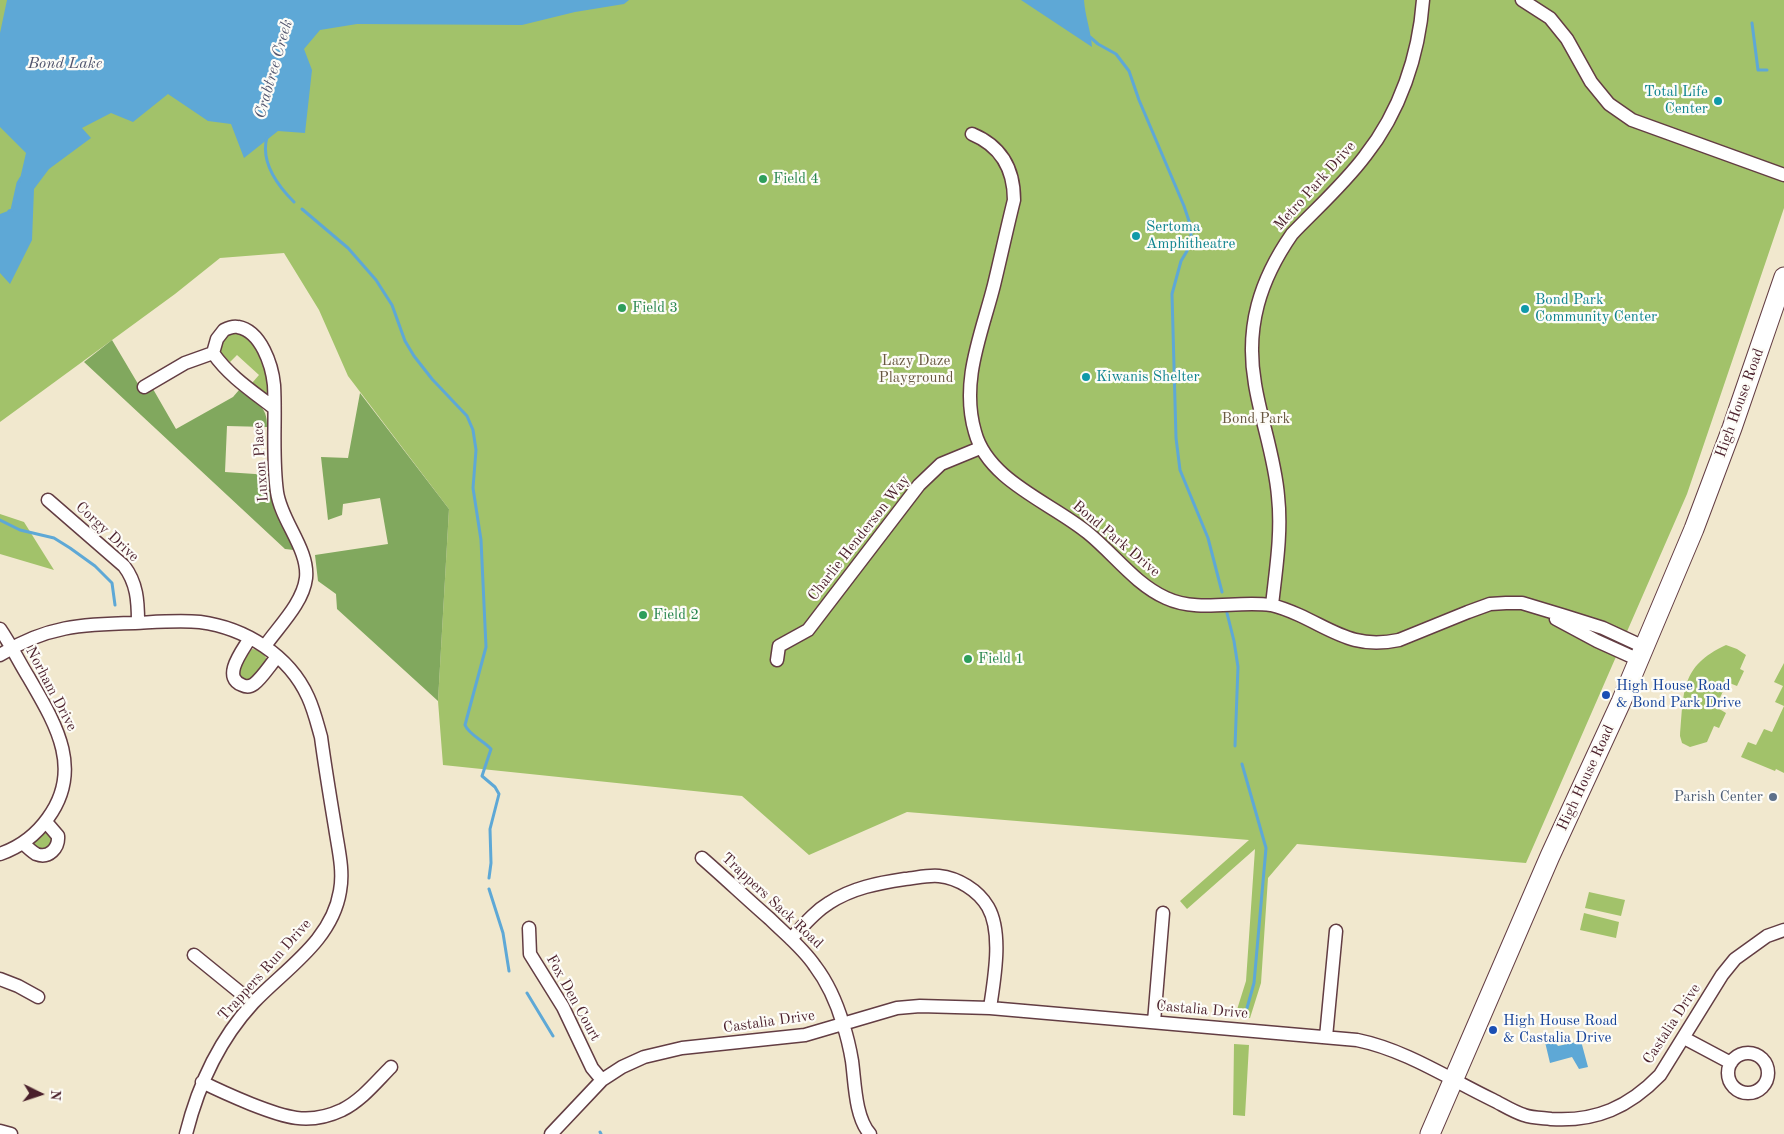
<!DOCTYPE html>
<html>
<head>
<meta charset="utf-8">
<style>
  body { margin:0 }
  #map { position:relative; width:1784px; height:1134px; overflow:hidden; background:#f1e8ce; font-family:"Old Standard TT",serif }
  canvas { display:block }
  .north { position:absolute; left:15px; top:1069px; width:50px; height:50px; -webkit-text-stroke:4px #fdfcf7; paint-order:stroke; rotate:94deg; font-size:14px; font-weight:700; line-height:20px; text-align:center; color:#4a1f2b }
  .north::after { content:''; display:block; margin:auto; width:18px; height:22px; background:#4a1f2b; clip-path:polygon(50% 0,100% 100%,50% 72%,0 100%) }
</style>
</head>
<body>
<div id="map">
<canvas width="1784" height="1134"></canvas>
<div class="north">N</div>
</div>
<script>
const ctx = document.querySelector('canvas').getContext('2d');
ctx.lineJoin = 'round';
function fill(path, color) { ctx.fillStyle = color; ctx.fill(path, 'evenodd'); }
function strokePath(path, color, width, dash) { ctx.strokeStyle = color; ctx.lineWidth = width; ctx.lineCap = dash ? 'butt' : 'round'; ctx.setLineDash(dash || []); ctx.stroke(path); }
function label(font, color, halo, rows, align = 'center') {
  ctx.font = font + ' "Old Standard TT",serif'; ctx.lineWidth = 4.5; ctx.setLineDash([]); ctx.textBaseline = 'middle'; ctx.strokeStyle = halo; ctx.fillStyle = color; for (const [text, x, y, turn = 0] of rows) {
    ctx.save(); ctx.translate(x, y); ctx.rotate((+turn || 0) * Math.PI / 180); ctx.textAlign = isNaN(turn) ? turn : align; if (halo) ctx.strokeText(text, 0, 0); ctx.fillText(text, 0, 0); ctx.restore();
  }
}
fill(new Path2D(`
  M 0,0 L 1784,0 L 1784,208 L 1687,494 L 1526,863 L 1297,844 L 1268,878 L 1261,983 L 1250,1018 L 1235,1016 L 1246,981 L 1255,849 L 1187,909 L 1180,901 L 1249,840 L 907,812 L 809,855 L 742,796 L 443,765 L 438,701 L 449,509 L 348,376 L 319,310 L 284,253 L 220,258 L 175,294 L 0,422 Z
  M 240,333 C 244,335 247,336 250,340 C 257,349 272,383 267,393 L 264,393 L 252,383 L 259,375 L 237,355 L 230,362 L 221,353 C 219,339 227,334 240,333 Z
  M 0,514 L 24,522 L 54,570 L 0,554 Z
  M 1726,645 L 1737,649 L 1746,655 L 1740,669 L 1744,671 L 1737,686 L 1727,682 L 1716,707 L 1726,713 L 1719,728 L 1714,726 L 1707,742 L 1690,747 L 1682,743 L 1680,736 C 1684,692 1680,666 1726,645 Z
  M 252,649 C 258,649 265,654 267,660 L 252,679 L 244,680 L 239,677 L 238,669 Z
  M 1784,663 L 1784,773 L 1776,769 L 1775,771 L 1741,757 L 1748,742 L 1756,745 L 1764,729 L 1772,732 L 1784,706 L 1775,702 L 1783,686 L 1774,682 Z
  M 45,833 L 49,833 L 53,841 L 45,851 L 33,846 L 34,843 Z
  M 1589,892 L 1625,900 L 1621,916 L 1585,908 Z
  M 1584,913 L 1619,922 L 1616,938 L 1580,930 Z
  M 1234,1044 L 1249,1045 L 1245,1116 L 1233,1115 Z`), '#a2c26a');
fill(new Path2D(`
  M 112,340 L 144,394 L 153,389 L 176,429 L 233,397 L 239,390 C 254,403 268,404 267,427 L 227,426 L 225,472 L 270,475 L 275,512 L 294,550 L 285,549 L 84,362 Z
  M 360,393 L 449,509 L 438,701 L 337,609 L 336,594 L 318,581 L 315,555 L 388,544 L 380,498 L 343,504 L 342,515 L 328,520 L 321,457 L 348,458 Z`), '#81a85e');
fill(new Path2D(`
  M 7,0 L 629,0 L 624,4 L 575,12 L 522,25 L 357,24 L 320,30 L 304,49 L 312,70 L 305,133 L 278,131 L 244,158 L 231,124 L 208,121 L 168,94 L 133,122 L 111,113 L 82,128 L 91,138 L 49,169 L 34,189 L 32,240 L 10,284 L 0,273 L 0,214 L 13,209 L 26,153 L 0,127 L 0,33 Z
  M 1021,0 L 1084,0 C 1085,16 1091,31 1092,47 Z
  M 1553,1039 L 1558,1046 L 1581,1041 L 1588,1067 L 1579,1069 L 1572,1057 L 1550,1063 L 1545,1042 Z`), '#5ea8d6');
strokePath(new Path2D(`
  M 1752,23 L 1758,70 L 1767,70
  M 1090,37 L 1098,44 L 1116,54 L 1129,71 L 1139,100 L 1184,206 L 1191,227 L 1191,241 L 1187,251 L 1181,261 L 1172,294 L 1176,438 L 1180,470 L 1208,538 L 1222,592
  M 267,137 C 260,162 278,186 294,202
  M 302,209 L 348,248 L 376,280 L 392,305 L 405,341 L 414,356 L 432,379 L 467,416 L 473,430 L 476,450 L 473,488 L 481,540 L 486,647 L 465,725 C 469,735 483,740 491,749 L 482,776 L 495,787 L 499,794 L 490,829 L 491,863 L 489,878
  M 9,211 L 12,210 L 18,183 L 21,178
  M 0,520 L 20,530 L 54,538 L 70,548 L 95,566 L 112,583 L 115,605
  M 1227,613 L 1234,641 L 1238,667 L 1235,746
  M 1242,764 L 1266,848 L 1254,983 L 1247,1008
  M 489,889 L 503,933 L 509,971
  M 527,993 L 553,1036
  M 600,1132 L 601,1134`), '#5ea8d6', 3);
const minor = new Path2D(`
  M 1522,0 L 1550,18 L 1567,39 L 1591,82 L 1609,104 L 1632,120 L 1784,175
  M 972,134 C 1001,146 1014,169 1014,200 C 1007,228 1001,256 994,285 C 982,333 960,381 975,432 C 988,481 1052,503 1088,533 C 1114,554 1135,584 1166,598 C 1198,613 1237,600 1271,605 C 1280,607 1290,611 1299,615 C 1336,632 1355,649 1399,640 L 1468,612 L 1490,604 L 1506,603 L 1522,603 L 1565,616 L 1603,628 L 1644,647
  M 144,387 L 185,363 L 213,353
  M 48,500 L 124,566 C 137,583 138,601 138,622
  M 1272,605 C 1276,569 1282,532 1278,496 C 1275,458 1261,421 1255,384 C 1245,327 1260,280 1292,234 C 1317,208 1344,184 1365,156 C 1400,112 1419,55 1423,0
  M 1556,619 L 1597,641 L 1639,660
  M 0,629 C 11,645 19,662 29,678 C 55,723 84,769 48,818 C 36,835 20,847 0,854
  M 250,638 C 243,650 221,677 242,685 C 246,687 250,687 254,684 C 262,678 270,665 277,657
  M 265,646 C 279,626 303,603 306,578 C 309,549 281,521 277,492 C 272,456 276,420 274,385 C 272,365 261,331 238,327 C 234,326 228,328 224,330 L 217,339 L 213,353 C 229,376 252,391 274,408
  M 0,655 C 46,626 82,624 135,623 C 156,622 179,620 200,622 C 245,628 289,655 308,697 C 314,710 317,723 321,737 C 325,767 330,797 335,827 C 338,848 344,870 340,891 C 332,941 285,969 253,1003 C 219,1040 198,1086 186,1134
  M 777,660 L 779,646 L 808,630 L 919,485 L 941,464 L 980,448
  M 23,843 C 27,847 31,851 36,854 C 49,859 59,848 58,836 L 46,822
  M 702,858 C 725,878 747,899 770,919 C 785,934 803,948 815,966 C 828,983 837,1004 843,1024 C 847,1036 850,1049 852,1061 C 855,1083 855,1117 870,1134
  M 529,928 L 530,954 L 563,1007 L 592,1068 L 602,1080
  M 791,939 C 803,926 814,912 829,903 C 852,888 878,883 905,879 C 916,878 927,875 939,876 C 958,878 978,890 988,907 C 1003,933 994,980 990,1008
  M 194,955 L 253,1003
  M 0,979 L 18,986 L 38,997
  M 1154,1022 L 1163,913
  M 1326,1037 L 1336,931
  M 1684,1038 L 1731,1063
  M1728 1073a20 20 0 1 1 40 0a20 20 0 1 1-40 0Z
  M 202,1082 C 218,1090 234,1097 251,1104 C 284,1117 308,1126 342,1110 C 362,1100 376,1082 391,1067
  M 0,1131 L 11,1134
  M 551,1134 L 602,1080 L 622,1067 L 644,1057 L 682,1048 L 805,1035 L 897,1008 L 920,1006 L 990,1008 L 1357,1040 C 1406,1050 1449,1079 1493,1100 C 1503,1105 1514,1112 1524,1115 C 1532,1118 1543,1118 1551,1119 C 1596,1122 1629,1107 1660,1075 L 1722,975 L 1735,959 L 1767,936 L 1784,930`);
const primary = new Path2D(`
  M 1430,1134 L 1550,856 L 1621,702 L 1694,529 L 1732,428 L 1784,277`);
strokePath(minor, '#633d43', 15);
strokePath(primary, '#633d43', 21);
strokePath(minor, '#fff', 12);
strokePath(primary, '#fff', 19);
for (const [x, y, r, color] of [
  [1718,101,5,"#0f9aa8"],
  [763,179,5,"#2e9e5b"],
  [1136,236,5,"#0f9aa8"],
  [622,308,5,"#2e9e5b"],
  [1525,309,5,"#0f9aa8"],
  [1086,377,5,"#0f9aa8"],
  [643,615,5,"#2e9e5b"],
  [968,659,5,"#2e9e5b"],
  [1606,695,5,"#1a4fb4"],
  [1773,797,5,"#5c6f8a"],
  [1493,1030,5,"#1a4fb4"]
]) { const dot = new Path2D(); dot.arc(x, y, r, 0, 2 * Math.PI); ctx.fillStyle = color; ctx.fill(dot); strokePath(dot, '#fdfcf7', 2); }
label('15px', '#0d838f', '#fdfcf7', [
  ["Total Life",1708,92,"right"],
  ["Center",1708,109,"right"],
  ["Sertoma",1146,227],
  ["Amphitheatre",1146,244],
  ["Bond Park",1535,300],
  ["Community Center",1535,317],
  ["Kiwanis Shelter",1096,377]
], 'left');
label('15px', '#27864d', '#fdfcf7', [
  ["Field 4",773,179],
  ["Field 3",632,308],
  ["Field 2",653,615],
  ["Field 1",978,659]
], 'left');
label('15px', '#4a1f2b', '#fdfcf7', [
  ["Metro Park Drive",1315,186,-48],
  ["High House Road",1740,403,-70],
  ["Luxon Place",261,462,-94],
  ["Corgy Drive",107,532,43],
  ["Charlie Henderson Way",859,538,-52],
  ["Bond Park Drive",1116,539,40],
  ["Norham Drive",51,689,62],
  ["High House Road",1586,778,-65],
  ["Trappers Sack Road",772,901,43],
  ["Trappers Run Drive",265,970,-48],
  ["Fox Den Court",573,998,61],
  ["Castalia Drive",1202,1010,5],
  ["Castalia Drive",769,1022,-8],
  ["Castalia Drive",1672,1024,-57]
]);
label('15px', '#695841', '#fdfcf7', [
  ["Lazy Daze",916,361],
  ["Playground",916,378],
  ["Bond Park",1256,419]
]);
label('15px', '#164399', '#fdfcf7', [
  ["High House Road",1616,686],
  ["& Bond Park Drive",1616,703],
  ["High House Road",1503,1021],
  ["& Castalia Drive",1503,1038]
], 'left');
label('15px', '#4e5e75', '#fdfcf7', [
  ["Parish Center",1763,797]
], 'right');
label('italic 16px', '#52566f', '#fdfcf7', [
  ["Bond Lake",65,64],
  ["Crabtree Creek",274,69,-74]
]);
</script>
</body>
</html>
